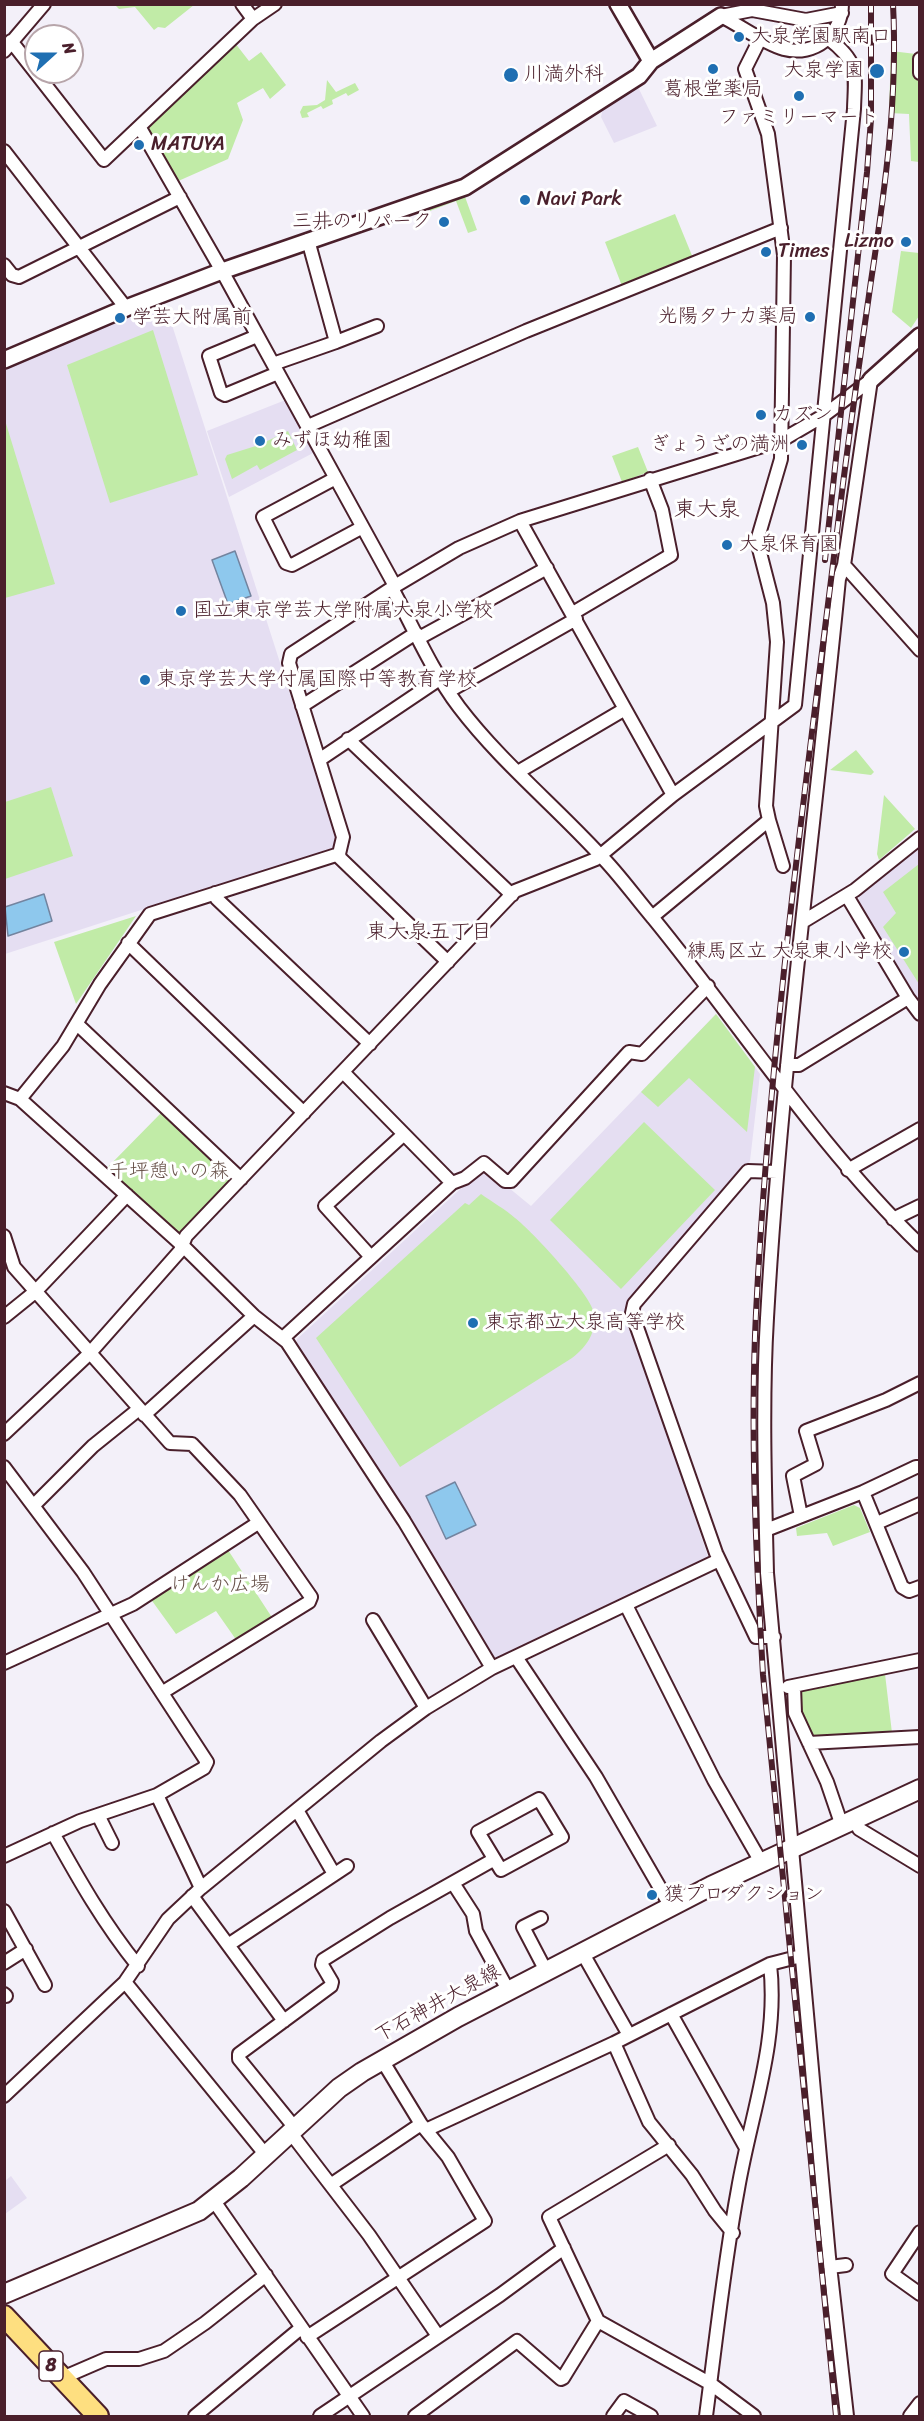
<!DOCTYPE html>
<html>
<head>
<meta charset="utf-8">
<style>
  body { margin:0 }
  #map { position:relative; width:924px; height:2421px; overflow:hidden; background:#f3f0f9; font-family:Sriracha,sans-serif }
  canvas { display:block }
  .frame { position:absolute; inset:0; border:6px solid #4a1f2b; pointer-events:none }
  .north { position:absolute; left:24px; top:24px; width:60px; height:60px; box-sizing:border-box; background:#fff; border:2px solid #b7a5aa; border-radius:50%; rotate:69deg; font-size:16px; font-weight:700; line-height:24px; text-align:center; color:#4a1f2b }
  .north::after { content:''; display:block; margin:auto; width:21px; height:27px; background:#1f6fb2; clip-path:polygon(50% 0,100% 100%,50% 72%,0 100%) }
</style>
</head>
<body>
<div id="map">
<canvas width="924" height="2421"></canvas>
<div class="frame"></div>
<div class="north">N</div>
</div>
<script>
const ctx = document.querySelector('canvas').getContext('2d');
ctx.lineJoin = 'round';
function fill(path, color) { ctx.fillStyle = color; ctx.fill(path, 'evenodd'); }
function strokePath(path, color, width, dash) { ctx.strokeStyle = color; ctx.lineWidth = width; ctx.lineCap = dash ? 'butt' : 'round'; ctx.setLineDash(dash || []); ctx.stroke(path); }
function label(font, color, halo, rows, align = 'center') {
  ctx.font = font + ' Sriracha,"Klee One",sans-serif'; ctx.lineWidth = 6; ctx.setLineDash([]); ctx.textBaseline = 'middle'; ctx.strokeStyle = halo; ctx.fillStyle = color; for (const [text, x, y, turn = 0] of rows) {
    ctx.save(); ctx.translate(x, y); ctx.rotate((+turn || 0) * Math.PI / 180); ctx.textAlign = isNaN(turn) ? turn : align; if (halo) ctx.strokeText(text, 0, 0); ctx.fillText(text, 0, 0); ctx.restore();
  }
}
fill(new Path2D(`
  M 638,87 L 657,126 L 614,143 L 601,117 L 603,108 Z
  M 165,303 L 337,841 L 333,848 L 5,954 L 5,369 Z
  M 288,399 L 315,452 L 229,497 L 207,431 Z
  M 919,845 L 919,1000 L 858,904 L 859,894 Z
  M 716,1014 L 760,1074 L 750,1161 L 626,1307 L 708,1557 L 497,1661 L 492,1659 L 296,1346 L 297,1339 L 481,1170 L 486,1169 L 531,1206 Z
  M 11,2176 L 27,2198 L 5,2214 L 5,2181 Z`), '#e5def2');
fill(new Path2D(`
  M 115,5 L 194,5 L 165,28 L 158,27 L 154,30 L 135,7 L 119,9 Z
  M 235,43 L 249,61 L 261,52 L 286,85 L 270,99 L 263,88 L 237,103 L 243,120 L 228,159 L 176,182 L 149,134 L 149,126 Z
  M 891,51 L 916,54 L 916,77 L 920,80 L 919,162 L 911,161 L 909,114 L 889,113 Z
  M 327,80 L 336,92 L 355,83 L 359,90 L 348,96 L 346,93 L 332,100 L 333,104 L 323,109 L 321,106 L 307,113 L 309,117 L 302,118 L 300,112 L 303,106 L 317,105 L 325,100 Z
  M 464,194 L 477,230 L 468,233 L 456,201 L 430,211 L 429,207 Z
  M 675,214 L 693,258 L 622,286 L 605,242 Z
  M 901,251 L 919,253 L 919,316 L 911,328 L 892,312 Z
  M 153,330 L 198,475 L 110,503 L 67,365 Z
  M 4,417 L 55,584 L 5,598 L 4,598 Z
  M 288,431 L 297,450 L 260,470 L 257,465 L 232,479 L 225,459 L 227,455 L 259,445 Z
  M 638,447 L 648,472 L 622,482 L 612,456 Z
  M 856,750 L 874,772 L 871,775 L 830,770 Z
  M 51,787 L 73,856 L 5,879 L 5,802 Z
  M 884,795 L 915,829 L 879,860 L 877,854 Z
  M 919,864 L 919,984 L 883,927 L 896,913 L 883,892 Z
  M 136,916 L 76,1004 L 54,942 Z
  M 716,1014 L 755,1067 L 747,1132 L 689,1078 L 658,1107 L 641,1092 Z
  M 163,1111 L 234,1179 L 179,1237 L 106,1169 Z
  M 644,1122 L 715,1190 L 621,1289 L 550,1220 Z
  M 481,1194 C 492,1202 505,1209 515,1218 C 532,1231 588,1292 593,1310 C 598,1330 588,1346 572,1358 L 400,1467 L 316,1338 L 465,1203 L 469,1205 Z
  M 854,1505 L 860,1508 L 870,1532 L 833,1546 L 827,1533 L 797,1536 L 796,1528 Z
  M 228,1550 L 273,1619 L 237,1641 L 216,1611 L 176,1634 L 150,1598 Z
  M 885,1674 L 892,1733 L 813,1737 L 800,1713 L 798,1693 L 801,1691 Z`), '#c1eba7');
const water = new Path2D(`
  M 235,551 L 251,596 L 228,604 L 212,560 Z
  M 44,894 L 52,921 L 8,936 L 5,907 Z
  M 455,1482 L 476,1525 L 446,1539 L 426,1496 Z`);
fill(water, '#8ec8ed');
strokePath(water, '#73849f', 1.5);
const minor = new Path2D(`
  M 242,4 L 253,19
  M 721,16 C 741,26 763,43 784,49 C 815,57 842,34 842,4
  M 721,16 L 752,10 L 806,20 L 842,13
  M 11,41 L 104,160 L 253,19 L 275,4
  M 4,51 L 44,4
  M 920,59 L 920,73
  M 140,128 L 222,271 L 395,586
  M 4,151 L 126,308
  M 4,265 L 12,275 L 19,277 L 180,197
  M 257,336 L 209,356 L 221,393 L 225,395 L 278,373
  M 336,342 L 377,326
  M 273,364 L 336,342 L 308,240
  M 871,380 L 844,565 L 920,650
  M 308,426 L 526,331 L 781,228
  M 334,479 L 263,517 L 286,563 L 292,565 L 361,528
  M 520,521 L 673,795
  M 844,565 L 839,579 C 815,825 781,1071 767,1318 C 762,1401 765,1490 767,1573 L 829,2257 L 847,2416
  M 392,588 C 413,627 432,671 459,707 C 500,761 554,805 600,855 C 619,874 635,897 653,918 C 742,1027 818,1146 920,1245
  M 573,613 L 671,555 L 662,510 L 650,479
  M 419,638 L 547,568
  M 449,691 L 576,619
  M 302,706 L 416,633
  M 348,739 L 512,895
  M 319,760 L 441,678
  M 518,772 L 625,709
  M 769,820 L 783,866
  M 215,893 L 217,899 L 370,1044
  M 847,896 L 908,998
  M 652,917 L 769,820 L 766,806 L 777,642 L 773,603 L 757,541 L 781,459 L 784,255 L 768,134 L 745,69 L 761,37
  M 804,921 L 855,890 L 920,838
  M 128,943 L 304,1113
  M 448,962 L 340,858 L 339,854 L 343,837 L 289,663 L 291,654 L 395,586 L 459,548 L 520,521 L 782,440 L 823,416 L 871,380
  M 77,1024 L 241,1179
  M 787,1065 L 799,1065 L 908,998 L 920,1014
  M 343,1072 L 452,1183
  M 4,1093 L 20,1099 L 182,1245 L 254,1316 L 287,1342 L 404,1521 L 492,1668
  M 20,1099 L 63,1046 L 100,984 L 150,914 L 339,854
  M 848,1170 L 920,1129
  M 893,1219 L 920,1206
  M 4,1236 L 14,1267 L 170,1443 L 192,1444 L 240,1495 L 311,1597 L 309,1602 L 163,1692
  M 371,1257 L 325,1206 L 403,1135
  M 4,1317 L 35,1292 L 127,1195
  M 283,1338 L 452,1183 L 465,1178 L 484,1163 L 505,1181 L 511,1181 L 629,1052 L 642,1054 L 708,986
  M 144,1415 L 254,1316
  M 4,1434 L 89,1354 L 180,1251 L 186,1236 L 515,891 L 596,859 L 673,795 L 795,705 L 854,109 C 855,74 860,63 829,39
  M 4,1467 L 83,1572 L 207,1762 L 204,1768 L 157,1795 L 80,1821 L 4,1856
  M 863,1492 L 902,1587 L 909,1591 L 920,1587
  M 34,1505 L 93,1446 L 139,1409
  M 801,1516 L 793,1476 L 816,1464 L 806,1431 L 886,1400 L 920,1383
  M 877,1523 L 920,1504
  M 766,1530 L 863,1492 L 916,1467 L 920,1467
  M 626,1605 L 714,1780 L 761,1862
  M 373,1620 L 426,1708
  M 774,1637 L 756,1637 L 716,1553 L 632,1313 L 634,1304 L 748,1171 L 777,1172
  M 516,1657 L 596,1777 L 671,1907
  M 4,1663 L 133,1604 L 258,1523
  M 794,1686 L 795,1713 L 827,1782 L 842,1826
  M 788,1687 L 920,1660
  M 809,1743 L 920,1737
  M 157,1795 L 201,1888
  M 539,1799 L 562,1837 L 501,1870 L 478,1832 Z
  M 297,1810 L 334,1874
  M 98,1815 L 112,1843
  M 855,1820 L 859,1829 L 920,1866
  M 53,1833 C 79,1880 104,1924 138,1966
  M 453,1883 L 473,1914 L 476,1931 L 508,1990
  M 192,1896 L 284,2021
  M 4,1911 L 45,1985
  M 541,1918 L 523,1927 L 546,1971
  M 228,1945 L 347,1866
  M 582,1952 L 629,2035
  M 4,1963 L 26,1949
  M 125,1982 L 265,2154
  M 4,1994 L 6,1996
  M 671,2014 L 746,2148
  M 614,2043 L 649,2122 L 692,2175 L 715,2211 L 733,2233
  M 4,2096 L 125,1982 L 168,1919 L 201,1888 L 381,1741 L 426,1708 L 492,1668 L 719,1560
  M 295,2128 L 239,2059 L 239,2054 L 331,1986 L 332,1982 L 322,1965 L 323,1960 L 390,1918 L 493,1860
  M 428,2129 L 614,2043 L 770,1964 L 801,1956
  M 290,2132 L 369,2235 L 438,2336
  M 332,2184 L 421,2124
  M 214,2201 L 363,2416
  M 920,2232 L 892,2274 L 920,2294
  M 830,2267 L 846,2265
  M 598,2321 L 711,2384 L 754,2416
  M 307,2337 L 485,2221 L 448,2157 L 421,2124 L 382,2060
  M 62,2378 L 106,2359 L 139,2359 L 164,2351 L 205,2323 L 266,2275
  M 195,2416 L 301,2328
  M 320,2416 L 500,2295 L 564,2248
  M 415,2416 L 517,2341 L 561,2379 L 563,2378 L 598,2321 L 549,2217 L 669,2145
  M 613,2416 L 624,2401 L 651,2416
  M 706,2416 C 716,2341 724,2264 738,2189 C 751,2113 779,2042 770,1964
  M 910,2416 L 920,2403`);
const tertiary = new Path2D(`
  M 618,4 L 651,61
  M 4,360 L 126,308 L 222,271 L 465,187 L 639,76 L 651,61 L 721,16
  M 871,380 L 920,336`);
const secondary = new Path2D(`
  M 4,2294 L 199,2211 L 241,2178 L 339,2088 L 362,2072 L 458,2017 L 711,1886 L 920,1789`);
const primary = new Path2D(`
  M 4,2316 L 98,2416`);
strokePath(minor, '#4a1f2b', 16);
strokePath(tertiary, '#4a1f2b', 20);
strokePath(secondary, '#4a1f2b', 22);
strokePath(primary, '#4a1f2b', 24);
strokePath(minor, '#fff', 12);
strokePath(tertiary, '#fff', 15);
strokePath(secondary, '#fff', 18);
strokePath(primary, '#fedf80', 20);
const rail = new Path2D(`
  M 825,560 L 867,172 L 871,119 L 871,4
  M 836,2416 L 763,1675 C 756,1554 750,1433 756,1313 C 769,1053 805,790 837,532 C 847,448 859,365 871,281 C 885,189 898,98 893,4`);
strokePath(rail, '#4a1f2b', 6);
strokePath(rail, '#fff', 4, [11]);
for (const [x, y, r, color] of [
  [739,37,6,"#1f6fb2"],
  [713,69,6,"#1f6fb2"],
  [877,71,8,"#1f6fb2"],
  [511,75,8,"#1f6fb2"],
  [799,96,6,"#1f6fb2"],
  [139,145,6,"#1f6fb2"],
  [525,200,6,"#1f6fb2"],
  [444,222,6,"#1f6fb2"],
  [906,242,6,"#1f6fb2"],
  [766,252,6,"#1f6fb2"],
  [810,317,6,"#1f6fb2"],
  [120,318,6,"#1f6fb2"],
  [761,415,6,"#1f6fb2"],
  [260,441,6,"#1f6fb2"],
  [802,445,6,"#1f6fb2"],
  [727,545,6,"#1f6fb2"],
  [181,611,6,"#1f6fb2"],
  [145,680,6,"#1f6fb2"],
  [904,952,6,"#1f6fb2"],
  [473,1323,6,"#1f6fb2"],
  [652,1895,6,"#1f6fb2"]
]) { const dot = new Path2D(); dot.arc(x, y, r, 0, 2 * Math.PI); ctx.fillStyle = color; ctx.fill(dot); strokePath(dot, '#fff', 2); }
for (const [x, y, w] of [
  [51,2366,24]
]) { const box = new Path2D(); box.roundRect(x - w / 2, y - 15, w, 30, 4.5); ctx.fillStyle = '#fff'; ctx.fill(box); strokePath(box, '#4a1f2b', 1.5); }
label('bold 18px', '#4a1f2b', null, [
  ["8",51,2366]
]);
label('20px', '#4a1f2b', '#fff', [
  ["大泉学園駅南口",751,37],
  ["大泉学園",864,71,"right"],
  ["川満外科",524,75],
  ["葛根堂薬局",713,90,"center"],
  ["ファミリーマート",799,118,"center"],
  ["MATUYA",151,145],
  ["Navi Park",537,200],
  ["三井のリパーク",432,222,"right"],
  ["Lizmo",894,242,"right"],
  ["Times",778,252],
  ["光陽タナカ薬局",798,317,"right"],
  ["学芸大附属前",132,318],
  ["カズン",773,415],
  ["みずほ幼稚園",272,441],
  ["ぎょうざの満洲",790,445,"right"],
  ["大泉保育園",739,545],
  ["国立東京学芸大学附属大泉小学校",193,611],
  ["東京学芸大学付属国際中等教育学校",157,680],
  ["練馬区立 大泉東小学校",892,952,"right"],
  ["東京都立大泉高等学校",485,1323],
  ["獏プロダクション",664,1895]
], 'left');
label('20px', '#68524a', '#fff', [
  ["千坪憩いの森",169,1172],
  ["けんか広場",220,1585]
]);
label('20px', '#4a1f2b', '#fff', [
  ["下石神井大泉線",438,2004,-29]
]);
label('21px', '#4a1f2b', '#fff', [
  ["東大泉五丁目",429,933]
]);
label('22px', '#4a1f2b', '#fff', [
  ["東大泉",707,510]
]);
</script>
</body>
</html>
